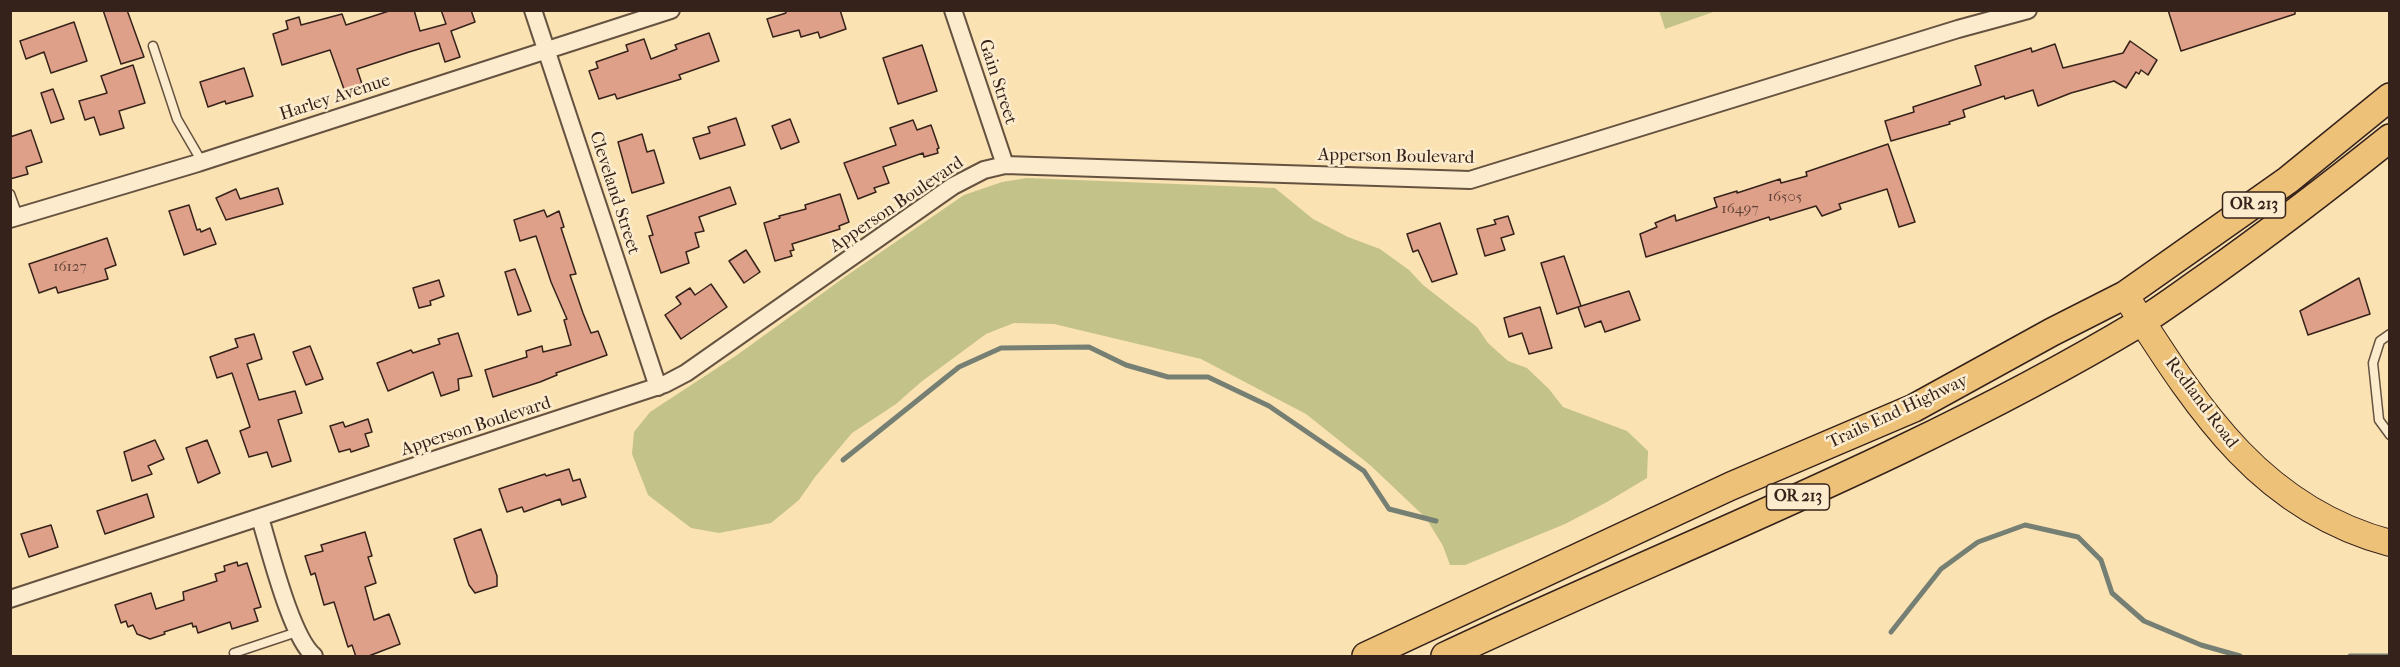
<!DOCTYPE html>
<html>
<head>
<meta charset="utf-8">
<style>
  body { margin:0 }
  #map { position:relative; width:2400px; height:667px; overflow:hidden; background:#fbe2b2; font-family:"IM FELL French Canon",serif }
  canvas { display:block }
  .frame { position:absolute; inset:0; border:12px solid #35221a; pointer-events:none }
</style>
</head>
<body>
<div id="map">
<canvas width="2400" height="667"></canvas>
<div class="frame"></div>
</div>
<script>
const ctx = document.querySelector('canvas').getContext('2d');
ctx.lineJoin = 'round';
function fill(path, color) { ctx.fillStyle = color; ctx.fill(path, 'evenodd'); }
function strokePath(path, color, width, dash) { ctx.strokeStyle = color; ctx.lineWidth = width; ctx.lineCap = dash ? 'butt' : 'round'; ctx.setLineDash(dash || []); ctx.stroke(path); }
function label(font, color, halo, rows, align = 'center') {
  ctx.font = font + ' "IM FELL French Canon",serif'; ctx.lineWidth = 5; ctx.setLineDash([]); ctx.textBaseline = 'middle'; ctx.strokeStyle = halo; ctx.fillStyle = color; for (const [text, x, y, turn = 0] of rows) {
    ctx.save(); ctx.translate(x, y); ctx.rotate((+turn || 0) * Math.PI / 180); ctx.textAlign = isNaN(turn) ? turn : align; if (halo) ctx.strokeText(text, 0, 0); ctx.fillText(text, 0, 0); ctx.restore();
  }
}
fill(new Path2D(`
  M 1659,10 L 1716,10 L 1716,11 L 1665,29 Z
  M 1027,178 L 1275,188 L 1313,219 L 1348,237 L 1380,249 L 1409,270 L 1423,285 L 1477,327 L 1488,343 L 1508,361 L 1527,368 L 1549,389 L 1563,407 L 1627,431 L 1648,451 L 1647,478 L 1607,502 L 1565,524 L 1465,565 L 1450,565 L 1443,546 L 1426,518 L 1370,465 L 1306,414 L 1201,359 L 1054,324 L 1014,323 L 986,334 L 921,382 L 896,404 L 852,433 L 815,477 L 799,500 L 771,523 L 719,533 L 691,528 L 648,495 L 632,454 L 634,432 L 650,412 L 737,355 L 849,274 L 964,195 L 1002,182 Z`), '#c3c289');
strokePath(new Path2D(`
  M 843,460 L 959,367 L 1001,348 L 1089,347 L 1126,365 L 1168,377 L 1208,377 L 1269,406 L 1364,471 L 1389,509 L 1436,521
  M 1891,632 L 1941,569 L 1978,542 L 2025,525 L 2078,537 L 2101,560 L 2112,593 L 2144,621 L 2201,645 L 2240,656
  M 2350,656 L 2390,656`), '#757f73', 5);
const building = new Path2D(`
  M 103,10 L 127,10 L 144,57 L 121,64 Z
  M 392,10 L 414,10 L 420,31 L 446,24 L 441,10 L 471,10 L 475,22 L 451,31 L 460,57 L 445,62 L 439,43 L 409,52 L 357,69 L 363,87 L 345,92 L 330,50 L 282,65 L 273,34 L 288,29 L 286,21 L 299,17 L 301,25 L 342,14 L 346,25 Z
  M 840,10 L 846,29 L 820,38 L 818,32 L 801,37 L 799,30 L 773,37 L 767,19 L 786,13 L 785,11 Z
  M 2168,10 L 2295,10 L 2295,14 L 2181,51 Z
  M 74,22 L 87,61 L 51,73 L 44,52 L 26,59 L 20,41 Z
  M 709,33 L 719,61 L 679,75 L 681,79 L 617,99 L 615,94 L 599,99 L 589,71 L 598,68 L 596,62 L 628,51 L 626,45 L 644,39 L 651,59 L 677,49 L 675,45 Z
  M 2130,41 L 2157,60 L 2148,75 L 2141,70 L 2139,74 L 2136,72 L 2126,88 L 2114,81 L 2071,93 L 2038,106 L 2033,90 L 2005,99 L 2004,96 L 1963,110 L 1965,117 L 1949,122 L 1950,124 L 1891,141 L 1885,121 L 1914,112 L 1913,107 L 1981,85 L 1975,66 L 2031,48 L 2032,52 L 2055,44 L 2063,68 L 2123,53 Z
  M 922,45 L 937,91 L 898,104 L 883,58 Z
  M 133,65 L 145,103 L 119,111 L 124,128 L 100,135 L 94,117 L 85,120 L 79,101 L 107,93 L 101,76 Z
  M 244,68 L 253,96 L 226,104 L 225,101 L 208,107 L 200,82 Z
  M 53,89 L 64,119 L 51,123 L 41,93 Z
  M 736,118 L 745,145 L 700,159 L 693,138 L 710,133 L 708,127 Z
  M 790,119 L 799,142 L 781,149 L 772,126 Z
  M 913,120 L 917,130 L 931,125 L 939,148 L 937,149 L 938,153 L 924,157 L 923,153 L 883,167 L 889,183 L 874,188 L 876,192 L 858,199 L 844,163 L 896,145 L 890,128 Z
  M 31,130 L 42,162 L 26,167 L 28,174 L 10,179 L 10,137 Z
  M 642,134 L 647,152 L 654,150 L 664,183 L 632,193 L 618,142 Z
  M 1888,144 L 1915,222 L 1899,227 L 1887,189 L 1839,204 L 1841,209 L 1822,216 L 1816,206 L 1770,220 L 1769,217 L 1646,257 L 1640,234 L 1657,227 L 1655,223 L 1675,215 L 1676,221 L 1717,207 L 1714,198 L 1737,191 L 1737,193 L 1780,179 L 1781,183 L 1807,176 L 1806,172 Z
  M 730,187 L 736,204 L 699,217 L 704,231 L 695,233 L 699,247 L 686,252 L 689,263 L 661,273 L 649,236 L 653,235 L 647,216 Z
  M 278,188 L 283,204 L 226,220 L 216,198 L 236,189 L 240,199 Z
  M 840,194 L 849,222 L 839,226 L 840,229 L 792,244 L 794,250 L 790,251 L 792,256 L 775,261 L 764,223 L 780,218 L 779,216 L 806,209 L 805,205 Z
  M 189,205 L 197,230 L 200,229 L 201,232 L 210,228 L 216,244 L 184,255 L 169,211 Z
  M 544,210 L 547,217 L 559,211 L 564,227 L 561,228 L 576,274 L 570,275 L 583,313 L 591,333 L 598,331 L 607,355 L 556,373 L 557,375 L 540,382 L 493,397 L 485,370 L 527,357 L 526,351 L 542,346 L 543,352 L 571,345 L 564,320 L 567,319 L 551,282 L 536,236 L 520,241 L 514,220 Z
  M 1508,216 L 1514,234 L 1501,238 L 1505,250 L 1485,256 L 1477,229 L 1496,224 L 1494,220 Z
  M 1440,223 L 1457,274 L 1432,282 L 1418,250 L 1413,252 L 1407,234 Z
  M 107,238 L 116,265 L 105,269 L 108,279 L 58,293 L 56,287 L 39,293 L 29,264 Z
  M 746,250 L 760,272 L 744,283 L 729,261 Z
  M 1564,256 L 1581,306 L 1557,314 L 1541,263 Z
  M 515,269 L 531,311 L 518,315 L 505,272 Z
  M 2359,278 L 2370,314 L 2308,335 L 2300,311 Z
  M 439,280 L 444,296 L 430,301 L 431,305 L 419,308 L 413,288 Z
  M 711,284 L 727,307 L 681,339 L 665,315 L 681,304 L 676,297 L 690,288 L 695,295 Z
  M 1629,291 L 1640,320 L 1605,332 L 1601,321 L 1585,327 L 1578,307 Z
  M 1540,307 L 1552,348 L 1529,354 L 1522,333 L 1509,337 L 1504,318 Z
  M 458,333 L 472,376 L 458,379 L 459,390 L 441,396 L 433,372 L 388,391 L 377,363 L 411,350 L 413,353 L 440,344 L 438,339 Z
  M 254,334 L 262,359 L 247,364 L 259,400 L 295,391 L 302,413 L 278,420 L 291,461 L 272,467 L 267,452 L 249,457 L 240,431 L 250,427 L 232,373 L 217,378 L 210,357 L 238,347 L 235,339 Z
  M 310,346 L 323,379 L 306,385 L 293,352 Z
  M 368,419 L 372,432 L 365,434 L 369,446 L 351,452 L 350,449 L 339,452 L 330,426 L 343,422 L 345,427 Z
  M 155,440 L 164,459 L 148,466 L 152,474 L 132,481 L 124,452 Z
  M 207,440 L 220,473 L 198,483 L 186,448 Z
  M 569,469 L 573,481 L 580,479 L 586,497 L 562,505 L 560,499 L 524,512 L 522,507 L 507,512 L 499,489 L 545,474 L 546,476 Z
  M 147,494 L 154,517 L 105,534 L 97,511 Z
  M 51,525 L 58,547 L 29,557 L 21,534 Z
  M 481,529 L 497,576 L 497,586 L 475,593 L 469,585 L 454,539 Z
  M 365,532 L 372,556 L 368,557 L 376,583 L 365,587 L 374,620 L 389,614 L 400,644 L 366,657 L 356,657 L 352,645 L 348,647 L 334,602 L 324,605 L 315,573 L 311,575 L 305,556 L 323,551 L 321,545 Z
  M 237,562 L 238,566 L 247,563 L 261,607 L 254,609 L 258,621 L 232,629 L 230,622 L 198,633 L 196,626 L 193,627 L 192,623 L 164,632 L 165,634 L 150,639 L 137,634 L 133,625 L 128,627 L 126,621 L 121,623 L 115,605 L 151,593 L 156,609 L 184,600 L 183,592 L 217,581 L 215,574 L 225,571 L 224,566 Z`);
fill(building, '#dfa08a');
strokePath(building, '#35221a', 1.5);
const service = new Path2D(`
  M 153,46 L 177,119 L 202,162
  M 10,194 L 18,216
  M 2390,334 L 2380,341 L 2373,363 L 2379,420 L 2390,435
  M 234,653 L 297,632`);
const minor = new Path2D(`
  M 533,10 L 658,387
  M 953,10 L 1005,165
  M 10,219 L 198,163 L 671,10
  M 260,518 C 270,550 291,637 314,656
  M 10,599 L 665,384 L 686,373 L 953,186 L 984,170 L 1005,165 L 1470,180 L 1958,29 L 2028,10`);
const primary = new Path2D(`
  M 2125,295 C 2194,402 2257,508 2390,543`);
const trunk = new Path2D(`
  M 1366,656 L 1731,486 L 1914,408 L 2052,332 L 2125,295 L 2288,180 L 2390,97
  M 1445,656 C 1677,547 1920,455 2141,322 C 2164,308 2186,291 2208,276 C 2270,232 2330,186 2390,138`);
strokePath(service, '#665240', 11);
strokePath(minor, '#665240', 20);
strokePath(primary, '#35221a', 28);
strokePath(trunk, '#35221a', 30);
strokePath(service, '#fceccd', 8);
strokePath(minor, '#fceccd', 16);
strokePath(primary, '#eec179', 26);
strokePath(trunk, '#eec179', 27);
label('15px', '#604236', null, [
  ["16505",1785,197],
  ["16497",1740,209],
  ["16127",70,267]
]);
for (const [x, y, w] of [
  [2254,205,63],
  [1798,497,63]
]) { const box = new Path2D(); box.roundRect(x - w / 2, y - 13, w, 26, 4.5); ctx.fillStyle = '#fceccd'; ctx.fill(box); strokePath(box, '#35221a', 1.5); }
label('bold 16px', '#35221a', null, [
  ["OR 213",2254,205],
  ["OR 213",1798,497]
]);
label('18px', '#35221a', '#fceccd', [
  ["Gain Street",997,82,72],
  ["Harley Avenue",335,98,-18],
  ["Apperson Boulevard",1396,157,1],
  ["Cleveland Street",614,193,72],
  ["Apperson Boulevard",897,205,-34],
  ["Redland Road",2201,403,53],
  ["Trails End Highway",1898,412,-25],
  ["Apperson Boulevard",476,427,-18]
]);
</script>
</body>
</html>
